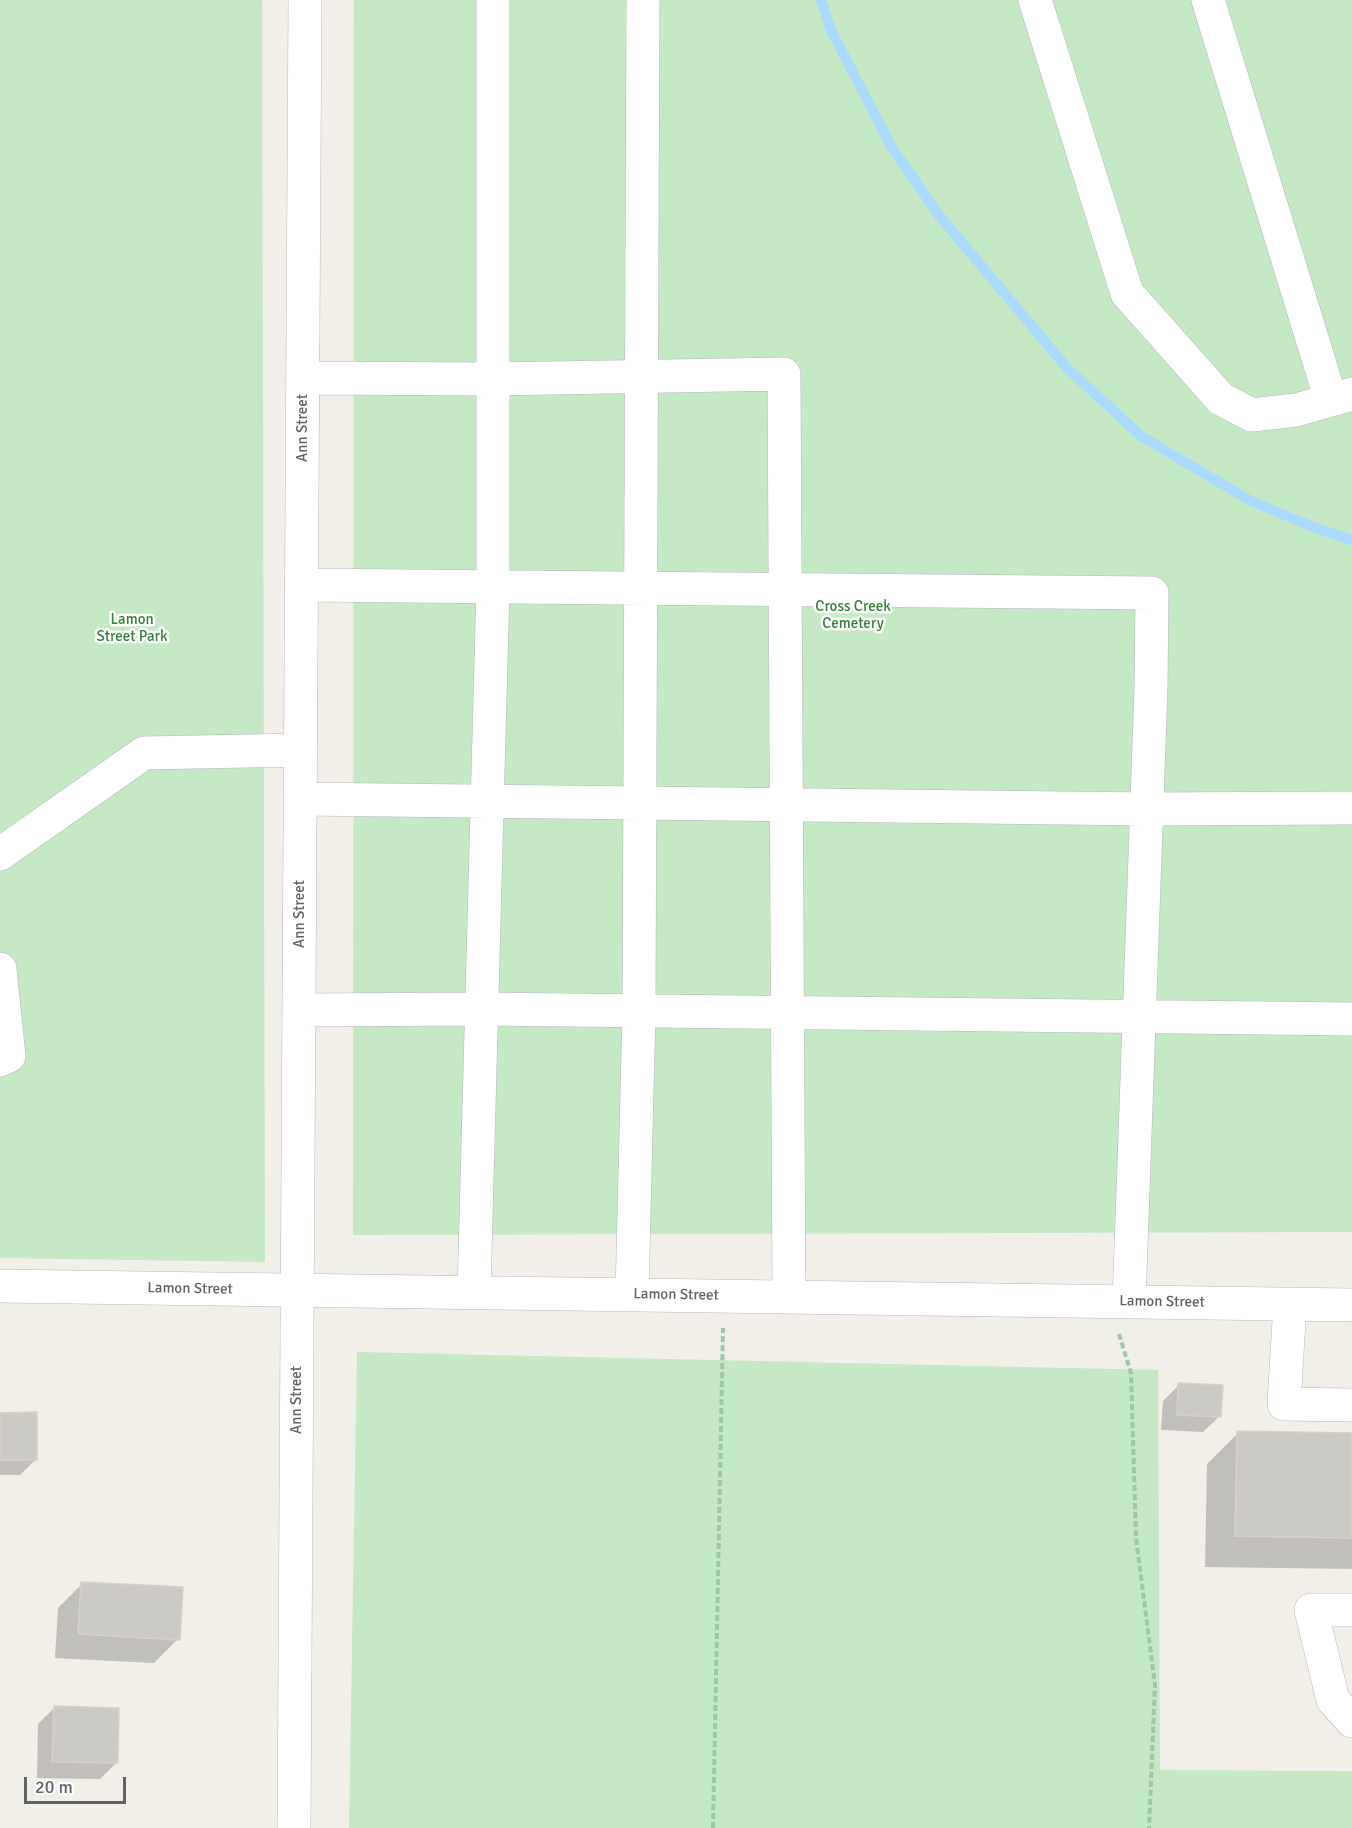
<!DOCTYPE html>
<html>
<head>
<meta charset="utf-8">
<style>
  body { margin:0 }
  #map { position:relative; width:1352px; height:1828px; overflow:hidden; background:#f1efe8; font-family:Signika,sans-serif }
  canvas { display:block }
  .scale { position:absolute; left:24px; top:1777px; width:102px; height:27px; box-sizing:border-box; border:3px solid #5f6368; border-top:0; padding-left:8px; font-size:18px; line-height:21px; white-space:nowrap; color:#5f6368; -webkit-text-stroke:4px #fff; paint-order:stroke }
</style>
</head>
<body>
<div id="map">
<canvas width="1352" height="1828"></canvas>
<div class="scale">20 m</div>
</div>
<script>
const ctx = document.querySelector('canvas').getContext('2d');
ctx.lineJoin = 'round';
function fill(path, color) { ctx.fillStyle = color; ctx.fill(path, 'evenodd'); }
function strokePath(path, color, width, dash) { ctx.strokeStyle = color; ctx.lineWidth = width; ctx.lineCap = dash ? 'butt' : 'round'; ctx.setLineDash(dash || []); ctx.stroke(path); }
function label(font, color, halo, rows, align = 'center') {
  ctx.font = font + ' Signika,sans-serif'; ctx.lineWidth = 5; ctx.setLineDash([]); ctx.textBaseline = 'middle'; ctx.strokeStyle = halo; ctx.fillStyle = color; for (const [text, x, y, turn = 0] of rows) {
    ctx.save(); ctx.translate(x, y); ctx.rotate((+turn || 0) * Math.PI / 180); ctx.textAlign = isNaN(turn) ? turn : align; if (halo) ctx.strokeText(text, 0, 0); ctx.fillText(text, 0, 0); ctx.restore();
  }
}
fill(new Path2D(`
  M 0,0 L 262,0 L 265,1262 L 0,1258 Z
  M 354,0 L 1352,0 L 1352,1232 L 353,1235 Z
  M 357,1352 L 1158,1370 L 1160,1770 L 1352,1771 L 1352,1828 L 349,1828 Z`), '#c5e8c5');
fill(new Path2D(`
  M 1179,1385 L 1220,1416 L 1203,1432 L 1161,1430 L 1163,1401 Z
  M 0,1414 L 36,1459 L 20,1475 L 0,1475 Z
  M 1238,1433 L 1352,1434 L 1352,1569 L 1205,1567 L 1207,1464 Z
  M 82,1584 L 178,1639 L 154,1663 L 55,1658 L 58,1608 Z
  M 54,1708 L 116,1763 L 100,1779 L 37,1778 L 38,1724 Z`), '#0003');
strokePath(new Path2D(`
  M 821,0 L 831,30 L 891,146 L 938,214 L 1067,368 L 1141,436 L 1251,501 L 1316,528 L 1352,540`), '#aadaff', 10);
const building = new Path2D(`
  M 1178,1383 L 1223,1385 L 1221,1417 L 1177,1415 Z
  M 37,1412 L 37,1460 L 0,1460 L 0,1413 Z
  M 1237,1431 L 1352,1433 L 1352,1538 L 1235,1536 Z
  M 81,1582 L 183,1587 L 180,1640 L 78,1634 Z
  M 54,1706 L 119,1708 L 118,1763 L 52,1762 Z`);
fill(building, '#cccac5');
strokePath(building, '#d6d1c6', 1.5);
const minor = new Path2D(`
  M 1035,0 L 1127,293 L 1221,399 L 1252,415 L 1296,410 L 1352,394
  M 1208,0 L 1331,400
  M 303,378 L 493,379 L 784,374 L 789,1297
  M 302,585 L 1152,593 L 1151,688 L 1129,1302
  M 301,799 L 1147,809 L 1352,808
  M 0,854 L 144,753 L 301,750
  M 0,969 L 9,1056 L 0,1060
  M 299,1010 L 481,1009 L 1352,1019
  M 0,1286 L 1352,1305
  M 474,1292 L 493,587 L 493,0
  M 632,1295 L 639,1011 L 643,0
  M 1290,1304 L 1284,1404 L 1352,1405
  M 1352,1610 L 1311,1610 L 1333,1700 L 1352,1721
  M 294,1828 L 305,0`);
strokePath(minor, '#b5b8bc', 34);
strokePath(new Path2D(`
  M 1119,1334 L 1131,1373 L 1136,1538 L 1155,1685 L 1149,1828
  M 713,1828 L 723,1328`), '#9cc7a9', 4, [6, 3]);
strokePath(minor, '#fff', 33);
label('15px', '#5f6368', '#fff', [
  ["Ann Street",303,428,-90],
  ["Ann Street",300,914,-90],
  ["Lamon Street",190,1289,1],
  ["Lamon Street",676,1295,1],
  ["Lamon Street",1162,1302,1],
  ["Ann Street",297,1400,-90]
]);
label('15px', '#348238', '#fff', [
  ["Cross Creek",853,607],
  ["Cemetery",853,624],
  ["Lamon",132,620],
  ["Street Park",132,637]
]);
</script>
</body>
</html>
